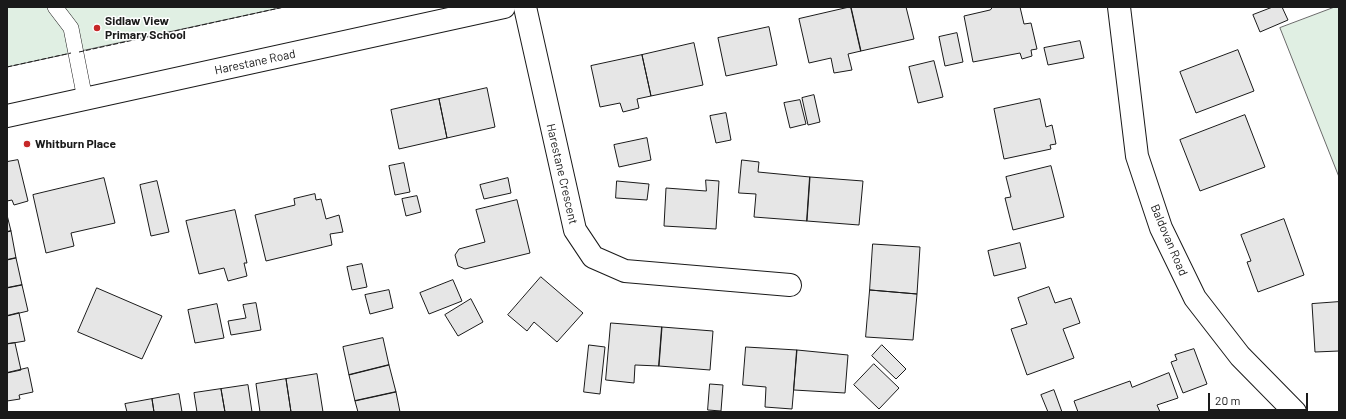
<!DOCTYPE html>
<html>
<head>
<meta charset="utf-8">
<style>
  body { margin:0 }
  #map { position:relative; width:1346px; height:419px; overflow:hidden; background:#fff; font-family:Barlow,sans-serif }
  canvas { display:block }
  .frame { position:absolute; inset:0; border:8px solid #1a1a1a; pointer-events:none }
  .scale { position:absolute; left:1208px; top:393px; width:100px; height:18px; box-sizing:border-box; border:2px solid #1a1a1a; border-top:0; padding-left:5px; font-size:12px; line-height:14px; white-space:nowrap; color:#1a1a1a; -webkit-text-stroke:3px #fff; paint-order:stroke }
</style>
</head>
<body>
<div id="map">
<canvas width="1346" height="419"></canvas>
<div class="frame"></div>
<div class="scale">20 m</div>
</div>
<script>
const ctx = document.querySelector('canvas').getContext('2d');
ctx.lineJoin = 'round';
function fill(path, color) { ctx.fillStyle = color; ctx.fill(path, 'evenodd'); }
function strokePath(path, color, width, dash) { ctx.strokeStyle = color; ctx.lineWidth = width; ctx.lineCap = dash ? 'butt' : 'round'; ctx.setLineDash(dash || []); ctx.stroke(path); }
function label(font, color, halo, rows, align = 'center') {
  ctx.font = font + ' Barlow,sans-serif'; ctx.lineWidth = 3; ctx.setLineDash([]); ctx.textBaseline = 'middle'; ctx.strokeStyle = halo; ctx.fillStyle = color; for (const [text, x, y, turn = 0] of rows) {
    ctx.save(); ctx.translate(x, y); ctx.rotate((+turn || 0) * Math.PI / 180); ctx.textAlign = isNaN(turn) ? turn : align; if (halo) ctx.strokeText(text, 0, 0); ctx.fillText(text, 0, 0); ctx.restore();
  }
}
const green = new Path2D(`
  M 7,7 L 284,7 L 7,67 Z
  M 1335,7 L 1339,7 L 1339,177 L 1280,28 Z`);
fill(green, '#e0efe3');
strokePath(green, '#6a6a6a', 1);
const building = new Path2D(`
  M 851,7 L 861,51 L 848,54 L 852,70 L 834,73 L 831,58 L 809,63 L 799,19 Z
  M 851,7 L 906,7 L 914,39 L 861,51 Z
  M 993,7 L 1020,7 L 1024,24 L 1031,23 L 1037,49 L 1031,50 L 1032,56 L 1022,59 L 1020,53 L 973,62 L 964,16 L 990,10 Z
  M 1273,7 L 1282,7 L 1288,20 L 1260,32 L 1253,15 Z
  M 769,27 L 777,65 L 726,76 L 718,38 Z
  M 957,33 L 963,62 L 945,66 L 939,37 Z
  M 1080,41 L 1084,58 L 1048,65 L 1044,48 Z
  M 694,43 L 703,85 L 651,96 L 642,55 Z
  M 1238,50 L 1254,91 L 1196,113 L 1180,72 Z
  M 642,55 L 651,96 L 637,99 L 639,108 L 623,112 L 620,103 L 600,107 L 591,66 Z
  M 934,61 L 943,97 L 918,103 L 909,67 Z
  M 487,88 L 495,127 L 447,138 L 439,99 Z
  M 814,95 L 820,122 L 808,125 L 802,98 Z
  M 439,99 L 447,138 L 399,149 L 391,110 Z
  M 1040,99 L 1046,127 L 1052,125 L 1056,144 L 1050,145 L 1051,149 L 1004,159 L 994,109 Z
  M 800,100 L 806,124 L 790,128 L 784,103 Z
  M 726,113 L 731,140 L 716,143 L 710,116 Z
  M 1245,115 L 1265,167 L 1200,191 L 1180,140 Z
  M 647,138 L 651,160 L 619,167 L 614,145 Z
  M 18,160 L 28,201 L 14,205 L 12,200 L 7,201 L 7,162 Z
  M 742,160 L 759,162 L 758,172 L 810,177 L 807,221 L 754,217 L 756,194 L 739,193 Z
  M 404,163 L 410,192 L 395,195 L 389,166 Z
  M 1051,166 L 1064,217 L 1013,230 L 1005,198 L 1011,197 L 1006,177 Z
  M 810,177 L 863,181 L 859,225 L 807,221 Z
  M 104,178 L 115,223 L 71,233 L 74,246 L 46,253 L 33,195 Z
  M 508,178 L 511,193 L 484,199 L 480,185 Z
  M 706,180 L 719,181 L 716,229 L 664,226 L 666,188 L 706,191 Z
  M 157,181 L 169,232 L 151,236 L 140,185 Z
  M 617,181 L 649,184 L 647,200 L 616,198 Z
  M 315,194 L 316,200 L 321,199 L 326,219 L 339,215 L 343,232 L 330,234 L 332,245 L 266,261 L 255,215 L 295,205 L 294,199 Z
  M 417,196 L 421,212 L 406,216 L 402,199 Z
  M 517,200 L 530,253 L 465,269 L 458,266 L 455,255 L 459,249 L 485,242 L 476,210 Z
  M 235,210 L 247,263 L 244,263 L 247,276 L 228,281 L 224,268 L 199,274 L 186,221 Z
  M 7,215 L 11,231 L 7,232 Z
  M 1284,219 L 1304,275 L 1258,292 L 1247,262 L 1251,261 L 1241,235 Z
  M 11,231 L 16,258 L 7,260 L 7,232 Z
  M 1020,243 L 1026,268 L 994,276 L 988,251 Z
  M 873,244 L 920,247 L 917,294 L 870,290 Z
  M 16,258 L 22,285 L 7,288 L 7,260 Z
  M 362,264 L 367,287 L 352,290 L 347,267 Z
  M 541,277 L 583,313 L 557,342 L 534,322 L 527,331 L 508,315 Z
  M 453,280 L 462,301 L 429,314 L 420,293 Z
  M 22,285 L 28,311 L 7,316 L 7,288 Z
  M 1049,287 L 1055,303 L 1071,298 L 1080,323 L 1063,329 L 1074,358 L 1027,375 L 1011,329 L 1027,324 L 1018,298 Z
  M 97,288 L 162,316 L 142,359 L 78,332 Z
  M 389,290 L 393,308 L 370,314 L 365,295 Z
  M 870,290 L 917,294 L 913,340 L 866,337 Z
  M 471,299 L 483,322 L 458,336 L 445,315 Z
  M 1339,302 L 1339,351 L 1315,352 L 1312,304 Z
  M 256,303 L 261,330 L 231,335 L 228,321 L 246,318 L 243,305 Z
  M 217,304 L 224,338 L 195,343 L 188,310 Z
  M 19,313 L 25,341 L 7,344 L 7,316 Z
  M 611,323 L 662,327 L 659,366 L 635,365 L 634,383 L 606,380 Z
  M 662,327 L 713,331 L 710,370 L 659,366 Z
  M 383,338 L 389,365 L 349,375 L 343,347 Z
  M 15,343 L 21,370 L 7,373 L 7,344 Z
  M 589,345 L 605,347 L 600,394 L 584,392 Z
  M 882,345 L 906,369 L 896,379 L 872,356 Z
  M 746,347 L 797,350 L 792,409 L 765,407 L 766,387 L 743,385 Z
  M 1194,349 L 1207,384 L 1183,393 L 1171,362 L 1177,360 L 1175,355 Z
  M 797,350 L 848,355 L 845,393 L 794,390 Z
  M 874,364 L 899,388 L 879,409 L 854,385 Z
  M 389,365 L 396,392 L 355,401 L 349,375 Z
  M 28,368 L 33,392 L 19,395 L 20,399 L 7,401 L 7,373 Z
  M 1169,373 L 1178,398 L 1157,405 L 1160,412 L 1078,412 L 1074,401 L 1130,381 L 1132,387 Z
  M 317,374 L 323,412 L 291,412 L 286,379 Z
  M 286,379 L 291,412 L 260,412 L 256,384 Z
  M 710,384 L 723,385 L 721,411 L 708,410 Z
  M 248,385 L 252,412 L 225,412 L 221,389 Z
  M 221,389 L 225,412 L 197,412 L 194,393 Z
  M 1054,390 L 1062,412 L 1048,412 L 1041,395 Z
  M 396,392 L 400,412 L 358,412 L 355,401 Z
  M 179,394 L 182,412 L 154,412 L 152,399 Z
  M 152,399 L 154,412 L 127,412 L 125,404 Z`);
fill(building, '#e6e6e6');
strokePath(building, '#1a1a1a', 1);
const lane = new Path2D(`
  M 55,7 L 71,28 L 85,99`);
const street = new Path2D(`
  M 525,7 L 575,230 L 593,257 L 625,271 L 790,285`);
const secondary = new Path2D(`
  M 1119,7 L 1137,156 L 1161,228 L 1195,298 L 1240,356 L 1295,412
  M 7,116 L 504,7`);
strokePath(lane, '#1a1a1a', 16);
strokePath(street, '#1a1a1a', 24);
strokePath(secondary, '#1a1a1a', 24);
strokePath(lane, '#fff', 15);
strokePath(street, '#fff', 22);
strokePath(secondary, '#fff', 22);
strokePath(new Path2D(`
  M 79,52 L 284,7
  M 7,67 L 71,53`), '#1a1a1a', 1, [5, 2]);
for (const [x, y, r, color] of [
  [97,28,4,"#c62828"],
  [27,144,4,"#c62828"]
]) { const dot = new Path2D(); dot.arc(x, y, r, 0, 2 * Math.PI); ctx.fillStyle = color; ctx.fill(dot); strokePath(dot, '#fff', 1.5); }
label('bold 12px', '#1a1a1a', '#fff', [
  ["Sidlaw View",105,21],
  ["Primary School",105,35],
  ["Whitburn Place",35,144]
], 'left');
label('12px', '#1a1a1a', '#fff', [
  ["Harestane Road",255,62,-12],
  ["Harestane Crescent",562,174,77],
  ["Baldovan Road",1169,240,67]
]);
</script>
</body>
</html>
